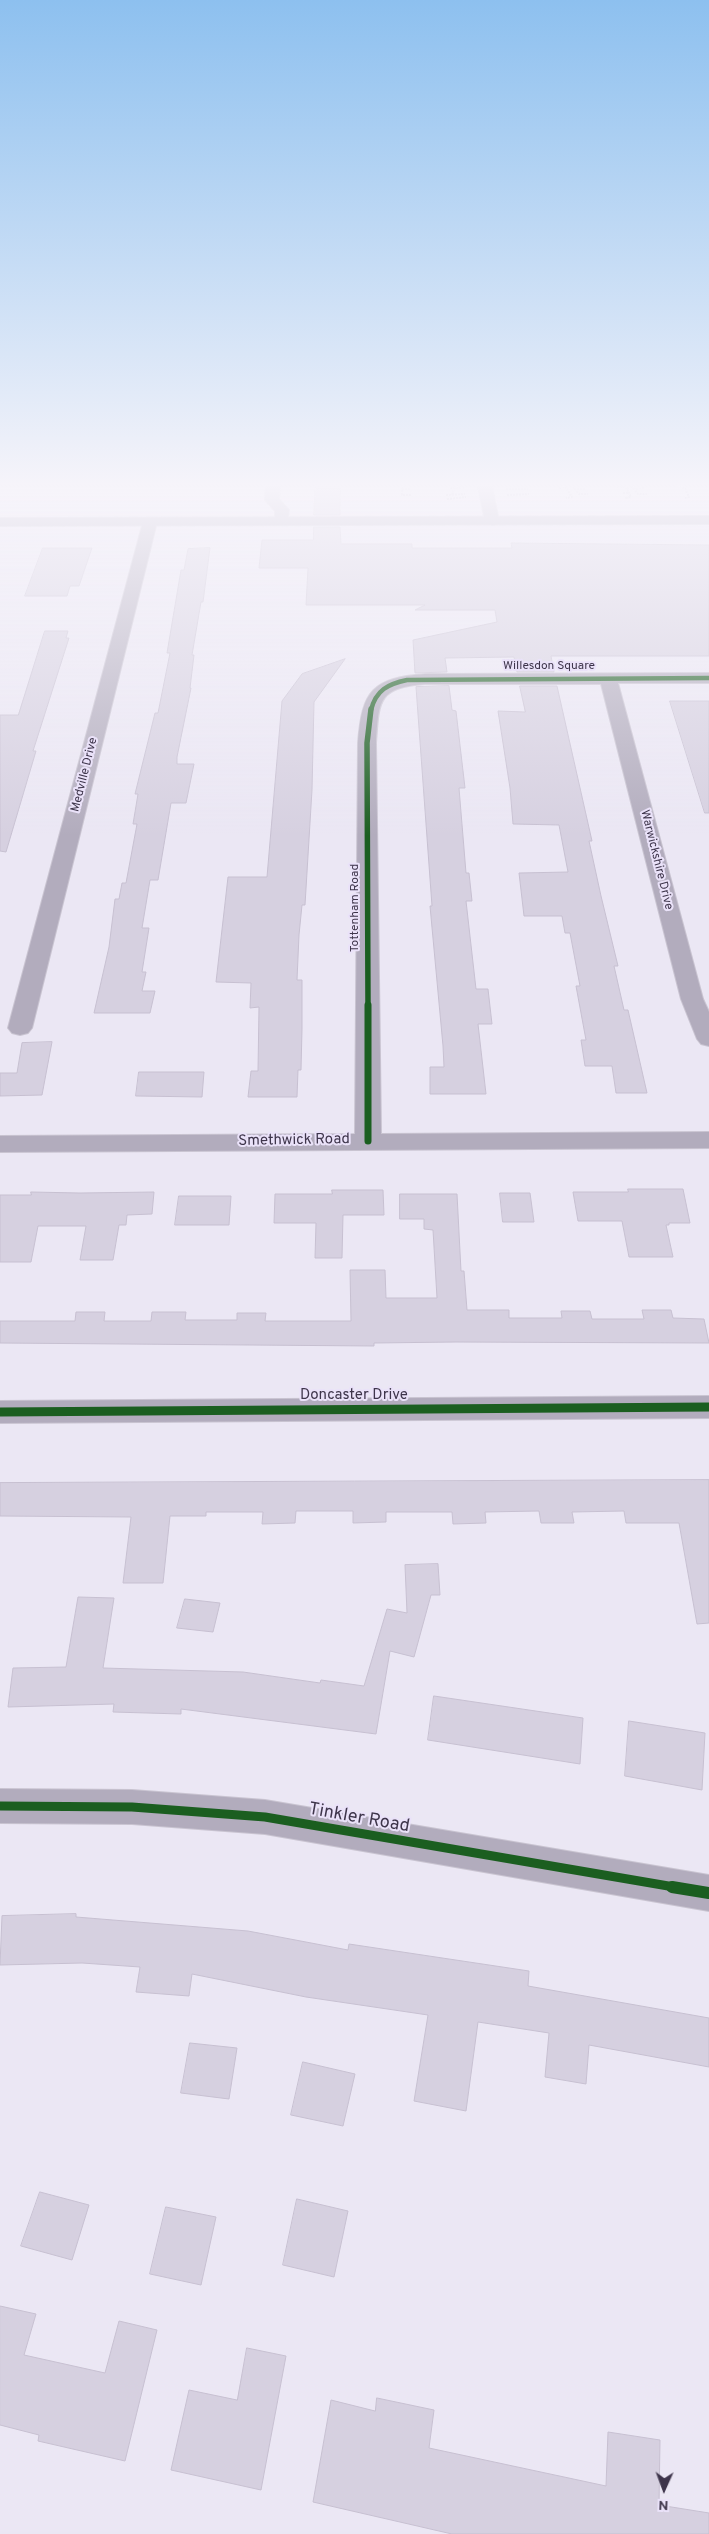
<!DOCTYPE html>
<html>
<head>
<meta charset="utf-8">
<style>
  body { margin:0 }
  #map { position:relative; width:709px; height:2534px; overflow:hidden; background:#ebe7f4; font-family:Overpass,sans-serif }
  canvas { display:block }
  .north { position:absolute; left:639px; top:2464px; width:50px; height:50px; -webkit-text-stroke:4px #eae2f9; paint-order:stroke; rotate:182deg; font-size:14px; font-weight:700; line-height:20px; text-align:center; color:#3e354b }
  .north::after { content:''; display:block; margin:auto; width:18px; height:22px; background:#3e354b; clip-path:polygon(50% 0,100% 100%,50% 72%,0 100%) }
</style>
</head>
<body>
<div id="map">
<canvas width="709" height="2534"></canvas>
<div class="north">N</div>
</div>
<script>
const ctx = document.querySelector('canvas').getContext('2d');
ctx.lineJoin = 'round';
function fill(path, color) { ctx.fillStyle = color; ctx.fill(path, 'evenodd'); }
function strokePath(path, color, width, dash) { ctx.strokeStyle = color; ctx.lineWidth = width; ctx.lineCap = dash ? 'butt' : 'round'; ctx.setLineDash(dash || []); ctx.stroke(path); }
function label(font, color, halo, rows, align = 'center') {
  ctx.font = font + ' Overpass,sans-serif'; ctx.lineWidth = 4; ctx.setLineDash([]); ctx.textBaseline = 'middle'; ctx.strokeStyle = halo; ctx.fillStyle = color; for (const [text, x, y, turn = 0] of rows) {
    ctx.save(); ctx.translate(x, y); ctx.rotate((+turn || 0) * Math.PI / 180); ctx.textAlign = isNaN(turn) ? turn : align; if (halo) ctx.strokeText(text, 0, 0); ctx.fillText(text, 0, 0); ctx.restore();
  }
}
const building = new Path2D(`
  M 316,481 L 340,481 L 340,515 L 314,515 Z
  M 314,527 L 340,527 L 341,544 L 412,544 L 412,548 L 512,548 L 511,543 L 709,545 L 709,656 L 551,656 L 554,672 L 517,672 L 514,657 L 445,658 L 447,672 L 415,673 L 413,640 L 497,622 L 495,610 L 415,610 L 425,605 L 306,605 L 308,568 L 259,568 L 262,540 L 313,540 Z
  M 43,548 L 92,548 L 79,586 L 70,586 L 67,596 L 25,596 Z
  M 210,548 L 203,602 L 201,602 L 192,655 L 194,655 L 190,688 L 191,688 L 177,757 L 177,764 L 194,764 L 186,803 L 171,803 L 158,880 L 150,880 L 142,928 L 149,928 L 142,972 L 146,972 L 142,991 L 155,991 L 150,1013 L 94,1013 L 109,947 L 115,899 L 119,899 L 122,883 L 126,883 L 137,824 L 133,824 L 138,794 L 135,794 L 155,713 L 158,713 L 170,653 L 167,653 L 181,570 L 184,570 L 188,549 Z
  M 45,631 L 68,631 L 66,638 L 69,638 L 33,751 L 36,751 L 6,852 L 0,851 L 0,715 L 18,715 Z
  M 345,659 L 314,702 L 312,790 L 305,905 L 302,905 L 299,935 L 297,980 L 302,980 L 302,1029 L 301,1070 L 298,1070 L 297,1097 L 248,1097 L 251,1071 L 258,1071 L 259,1007 L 250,1008 L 251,983 L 216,982 L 228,877 L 267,877 L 282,701 L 302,674 Z
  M 449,686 L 452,710 L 456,711 L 465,788 L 459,788 L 466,873 L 469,873 L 472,901 L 466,901 L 476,989 L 488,989 L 492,1024 L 478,1024 L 486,1094 L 430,1094 L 430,1067 L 444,1067 L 443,1046 L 430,906 L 432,906 L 416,687 Z
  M 520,686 L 557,686 L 592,841 L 589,841 L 601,896 L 618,966 L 614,966 L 624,1010 L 628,1010 L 647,1093 L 616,1093 L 612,1066 L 585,1066 L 581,1040 L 586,1040 L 576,986 L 580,986 L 570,933 L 565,933 L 562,916 L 524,916 L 519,873 L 568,872 L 559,825 L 513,824 L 510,788 L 498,711 L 525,712 Z
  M 670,701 L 709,701 L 709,813 L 705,813 Z
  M 52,1042 L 42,1095 L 0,1096 L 0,1073 L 17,1073 L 22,1043 Z
  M 139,1072 L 204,1072 L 202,1097 L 136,1096 Z
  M 628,1189 L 683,1189 L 690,1223 L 669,1223 L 669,1225 L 666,1225 L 673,1257 L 629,1257 L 622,1221 L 578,1221 L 573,1192 L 628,1192 Z
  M 332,1190 L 383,1190 L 384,1215 L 343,1215 L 342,1258 L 315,1258 L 316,1223 L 274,1223 L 275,1194 L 332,1194 Z
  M 31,1192 L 80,1193 L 154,1192 L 152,1214 L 127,1215 L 126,1225 L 119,1225 L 113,1260 L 80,1260 L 86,1226 L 38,1226 L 31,1262 L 0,1262 L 0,1195 L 31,1195 Z
  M 500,1193 L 530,1193 L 534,1222 L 503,1222 Z
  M 400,1194 L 457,1194 L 461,1271 L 464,1271 L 467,1310 L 509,1310 L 509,1318 L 562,1318 L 561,1311 L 590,1311 L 592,1319 L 644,1319 L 642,1310 L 671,1310 L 673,1318 L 704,1319 L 709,1343 L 456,1342 L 374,1343 L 374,1346 L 0,1343 L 0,1321 L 75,1321 L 76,1312 L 105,1312 L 104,1321 L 151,1321 L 152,1312 L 186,1312 L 185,1320 L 237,1320 L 237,1313 L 266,1313 L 265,1321 L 351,1321 L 350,1270 L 385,1270 L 386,1298 L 437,1298 L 433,1230 L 424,1229 L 424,1219 L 400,1219 Z
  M 179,1196 L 231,1196 L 229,1225 L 175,1225 Z
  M 709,1480 L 709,1623 L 697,1624 L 679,1523 L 626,1523 L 624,1511 L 572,1512 L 574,1523 L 541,1523 L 539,1511 L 485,1512 L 486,1523 L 453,1524 L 452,1512 L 386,1512 L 386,1522 L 353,1523 L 353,1511 L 296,1511 L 295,1523 L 262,1524 L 263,1512 L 206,1512 L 206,1516 L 170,1516 L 163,1583 L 123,1583 L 131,1517 L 0,1516 L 0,1483 Z
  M 438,1564 L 440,1595 L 431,1595 L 414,1657 L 390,1651 L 376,1734 L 181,1709 L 181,1714 L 113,1712 L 114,1704 L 8,1707 L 13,1668 L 66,1667 L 78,1597 L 114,1598 L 103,1668 L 243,1672 L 320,1683 L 321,1680 L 364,1686 L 387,1609 L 407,1613 L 405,1565 Z
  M 185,1599 L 220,1603 L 213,1632 L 177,1628 Z
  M 434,1696 L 583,1718 L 580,1764 L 428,1740 Z
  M 629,1721 L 705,1733 L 702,1790 L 625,1776 Z
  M 76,1914 L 76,1917 L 248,1931 L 348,1950 L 349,1944 L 529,1971 L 528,1986 L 709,2018 L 709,2067 L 589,2045 L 586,2084 L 545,2077 L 549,2033 L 478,2022 L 466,2111 L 414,2101 L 428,2015 L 306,1997 L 192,1974 L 189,1996 L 136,1992 L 140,1967 L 82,1963 L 0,1965 L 2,1916 Z
  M 190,2043 L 237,2048 L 229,2099 L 181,2093 Z
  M 303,2062 L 355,2074 L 343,2126 L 291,2115 Z
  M 40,2192 L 89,2205 L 72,2260 L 21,2246 Z
  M 297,2199 L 348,2211 L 334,2277 L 283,2265 Z
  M 166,2207 L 216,2217 L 201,2285 L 150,2274 Z
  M 0,2306 L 36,2314 L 24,2355 L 105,2373 L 119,2321 L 157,2330 L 125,2461 L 38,2441 L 39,2435 L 0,2425 Z
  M 247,2348 L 286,2356 L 261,2490 L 171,2470 L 189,2390 L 237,2400 Z
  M 377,2398 L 434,2410 L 429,2448 L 606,2486 L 608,2432 L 660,2440 L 659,2505 L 709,2513 L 709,2534 L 452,2534 L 313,2502 L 331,2400 L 375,2411 Z`);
fill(building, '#d6d0e0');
strokePath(building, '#c7c0d1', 1);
const street = new Path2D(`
  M 266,481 L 280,481 L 279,499 L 289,510 L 287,524 L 282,525 L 275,521 L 275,511 L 265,500 Z
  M 477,481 L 491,481 L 499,521 L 497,524 L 492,525 L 485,521 Z
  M 150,518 L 157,522 L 32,1028 L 28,1033 L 20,1035 L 12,1033 L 8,1028 L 143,522 Z
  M 709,673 L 709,683 L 618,683 L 703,999 L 709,1012 L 709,1046 L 701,1044 L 697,1039 L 681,999 L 601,684 L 425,684 C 378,688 379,700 376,743 L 381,1134 L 709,1132 L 709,1148 L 0,1152 L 0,1136 L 355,1134 L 358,743 C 362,691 372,678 425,674 Z
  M 709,1396 L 709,1418 L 0,1423 L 0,1401 Z
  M 0,1789 L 132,1790 L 265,1800 L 709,1875 L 709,1911 L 265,1834 L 132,1824 L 0,1823 Z`);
const secondary = new Path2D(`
  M 709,516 L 709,524 L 0,526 L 0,518 Z`);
strokePath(street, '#c9c4d1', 2);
strokePath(secondary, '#c9c4d1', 2);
strokePath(new Path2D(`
  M 406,481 L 407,485 L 402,488 L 402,495 L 411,495
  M 562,481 L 572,497 L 566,498
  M 570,481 L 579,494 L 588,494
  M 619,481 L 627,488 L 631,497 L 625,498
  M 628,481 L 638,494 L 647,494
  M 677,481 L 678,485 L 685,488 L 689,497 L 685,498
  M 449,483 L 464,483
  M 506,483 L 522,484
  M 571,483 L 580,483
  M 629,483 L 638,483
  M 406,484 L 414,484
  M 617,487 L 625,487
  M 450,488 L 464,487
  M 559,488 L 567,487
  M 402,489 L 410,489
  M 506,489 L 528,489
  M 574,489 L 586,489
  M 633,489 L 645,488
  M 623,493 L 629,493
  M 446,495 L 465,494
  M 452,495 L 456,483
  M 507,495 L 529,494
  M 447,499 L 466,497`), '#b2acbb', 2, [2, 1]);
fill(street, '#b2acbd');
fill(secondary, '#b1aabd');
strokePath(new Path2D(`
  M 371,710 C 376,690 388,684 407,680 L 709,678`), '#1b5e20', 4.5);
strokePath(new Path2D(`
  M 368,1006 L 367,743 L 371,709`), '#1b5e20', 5.5);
strokePath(new Path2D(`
  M 368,1005 L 368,1141`), '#1b5e20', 7);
strokePath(new Path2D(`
  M 0,1412 L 709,1407
  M 0,1806 L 132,1807 L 265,1817 L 680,1888`), '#1b5e20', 9);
strokePath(new Path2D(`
  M 672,1887 L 709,1893`), '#1b5e20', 12);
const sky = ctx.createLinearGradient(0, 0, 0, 836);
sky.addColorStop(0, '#8dc0ef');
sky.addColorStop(0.58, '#f6f4fa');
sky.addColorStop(1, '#f6f4fa00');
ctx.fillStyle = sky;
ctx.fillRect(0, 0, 709, 836);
label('12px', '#3e354b', '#eae2f9', [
  ["Willesdon Square",549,667],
  ["Medville Drive",85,775,-76],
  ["Warwickshire Drive",656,860,76],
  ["Tottenham Road",356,908,-90]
]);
label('15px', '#3e354b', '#eae2f9', [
  ["Smethwick Road",294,1141,-1],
  ["Doncaster Drive",354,1396]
]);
label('18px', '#3e354b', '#eae2f9', [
  ["Tinkler Road",359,1819,10]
]);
</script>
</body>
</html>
